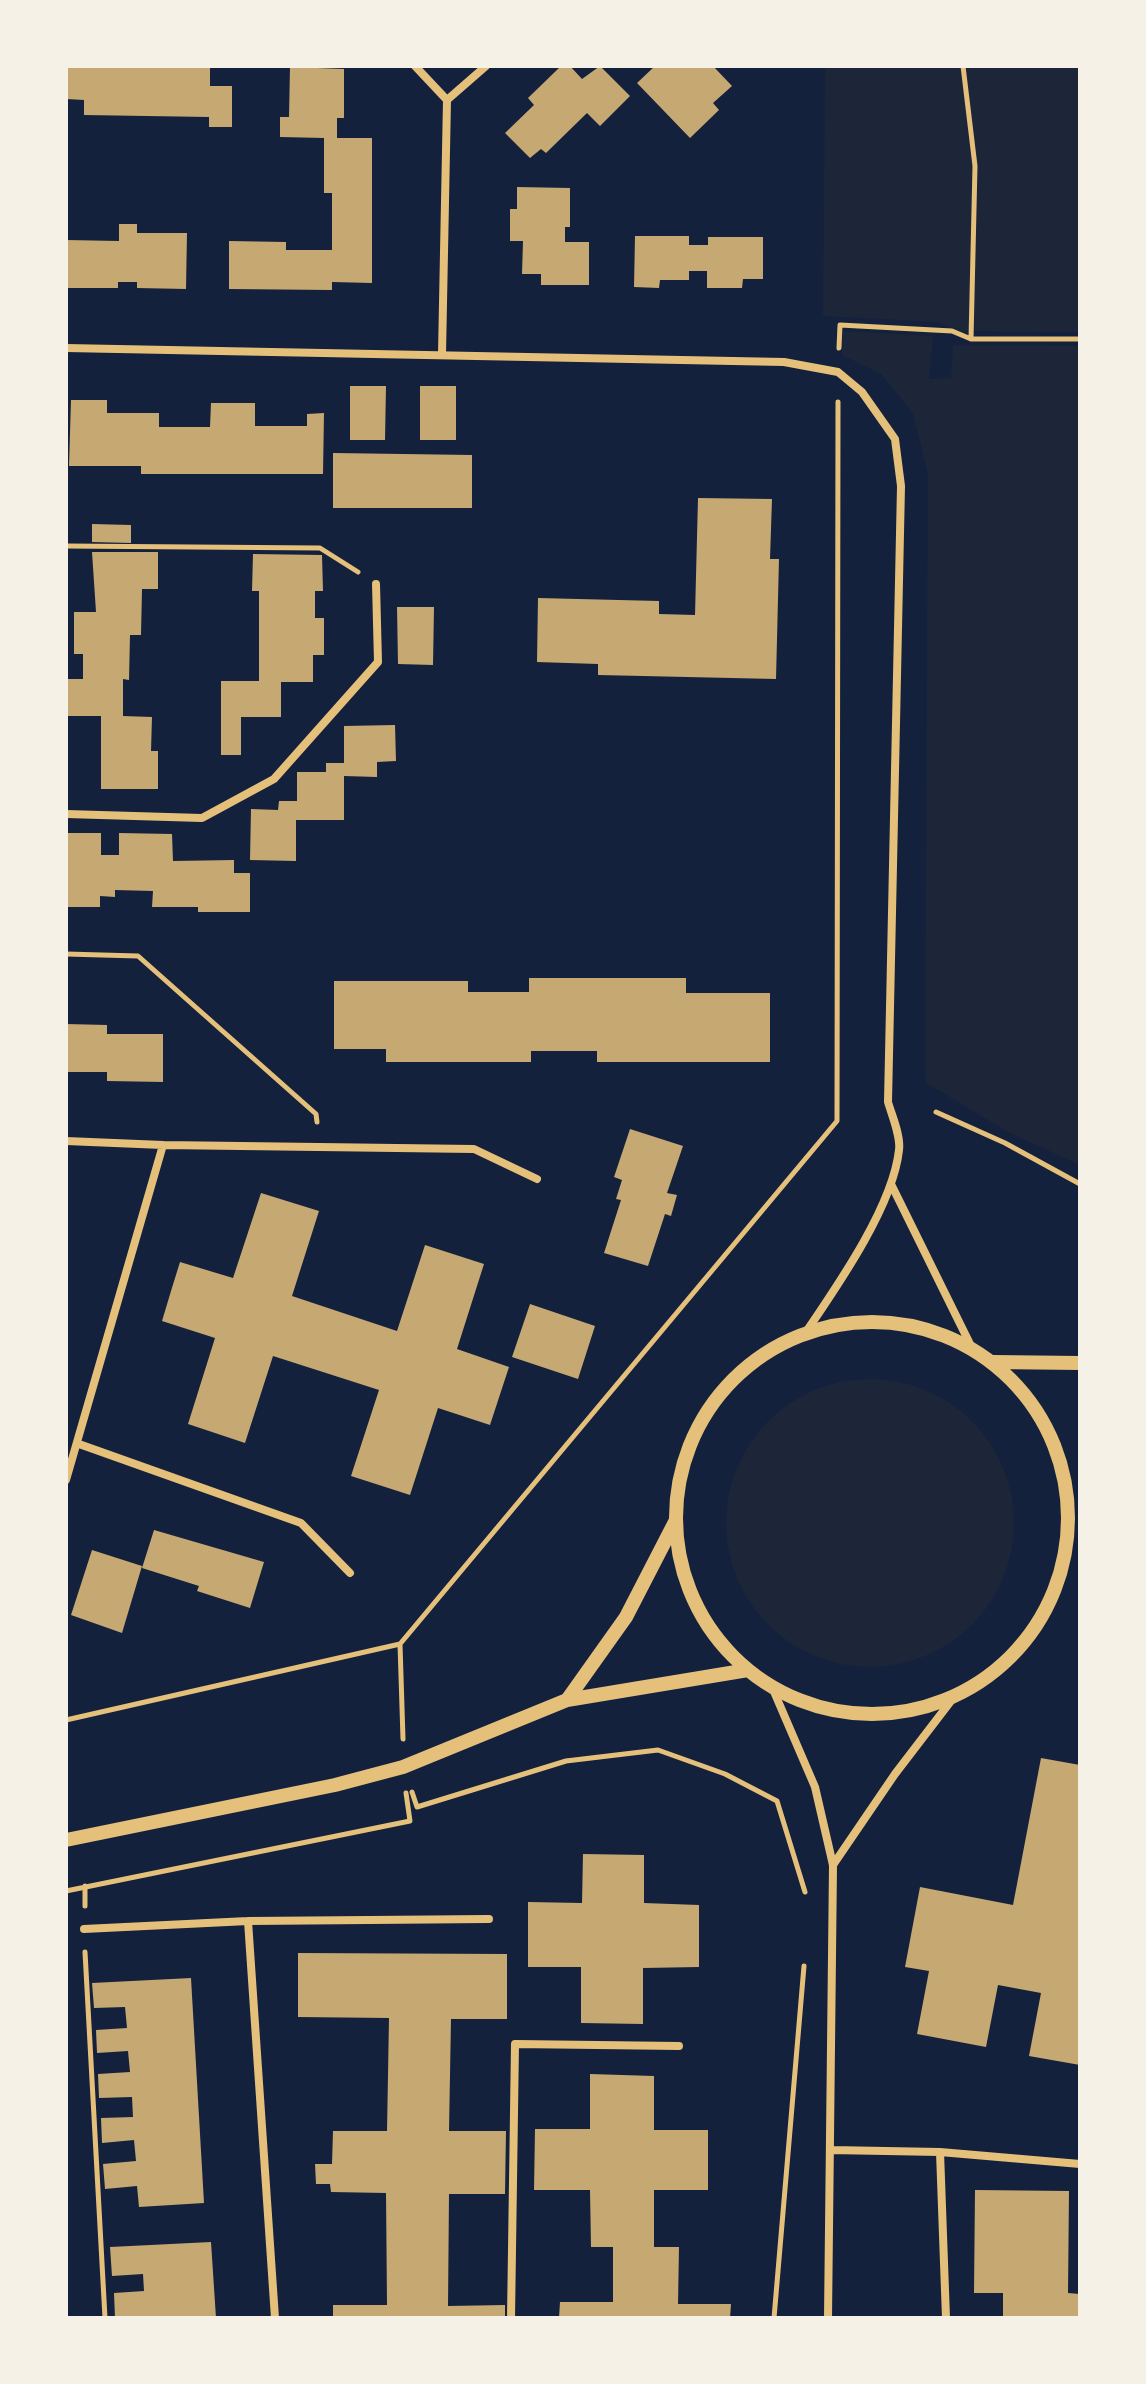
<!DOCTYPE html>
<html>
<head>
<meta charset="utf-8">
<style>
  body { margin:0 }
  #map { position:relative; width:1146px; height:2384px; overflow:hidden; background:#14213d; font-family:"Source Serif 4",serif }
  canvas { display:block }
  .frame { position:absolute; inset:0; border:68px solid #f6f1e7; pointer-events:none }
</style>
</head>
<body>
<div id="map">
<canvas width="1146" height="2384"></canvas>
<div class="frame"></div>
</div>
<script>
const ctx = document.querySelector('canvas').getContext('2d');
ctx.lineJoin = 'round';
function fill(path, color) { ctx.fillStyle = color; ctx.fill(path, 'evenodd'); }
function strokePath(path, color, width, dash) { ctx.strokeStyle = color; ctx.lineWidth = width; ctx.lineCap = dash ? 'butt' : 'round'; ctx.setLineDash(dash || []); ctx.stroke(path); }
fill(new Path2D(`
  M 825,66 L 1080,66 L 1080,332 L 962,331 L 936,322 L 823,316 Z
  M 843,331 L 933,336 L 929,379 L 951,378 L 953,345 L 1080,346 L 1080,1165 L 1006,1131 L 925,1082 L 928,474 L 913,413 L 881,374 L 842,355 Z
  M726 1523a144 144 0 1 1 288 0a144 144 0 1 1-288 0Z`), '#1d2539');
fill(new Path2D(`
  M 66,66 L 210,66 L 210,86 L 232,86 L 232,127 L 209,127 L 209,117 L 84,115 L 84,100 L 66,99 Z
  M 561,66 L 570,66 L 582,79 L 600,66 L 630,96 L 600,126 L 587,113 L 546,153 L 541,149 L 530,158 L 505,133 L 534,105 L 528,98 Z
  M 655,66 L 713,66 L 732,86 L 713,103 L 719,110 L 690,138 L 637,83 Z
  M 290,67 L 344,69 L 344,118 L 337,118 L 337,138 L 372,138 L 372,283 L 332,282 L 332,290 L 229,289 L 229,241 L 286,242 L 286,250 L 332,250 L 332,193 L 324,193 L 324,138 L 280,137 L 280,117 L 289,117 Z
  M 517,187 L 570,188 L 570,227 L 565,227 L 565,242 L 589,242 L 589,285 L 541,285 L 541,274 L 522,274 L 523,241 L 510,241 L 510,209 L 517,209 Z
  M 119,224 L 137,224 L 137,233 L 187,233 L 186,289 L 137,288 L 137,282 L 118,282 L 118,288 L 66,288 L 66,240 L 119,241 Z
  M 635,236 L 689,236 L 689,245 L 708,245 L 708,237 L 763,237 L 763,279 L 743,279 L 742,288 L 707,288 L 707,271 L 689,271 L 689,280 L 660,280 L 659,288 L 634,287 Z
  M 350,386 L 386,386 L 385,440 L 350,440 Z
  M 420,386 L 456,386 L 456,440 L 420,440 Z
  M 71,400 L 107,400 L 107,413 L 159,413 L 159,427 L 210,427 L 211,403 L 255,403 L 255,426 L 307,426 L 307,414 L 324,413 L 323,474 L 141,474 L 141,466 L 69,466 Z
  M 333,453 L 472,455 L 472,508 L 333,508 Z
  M 698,498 L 772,499 L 770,559 L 779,559 L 776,679 L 598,675 L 598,664 L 537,662 L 538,598 L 659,601 L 659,614 L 695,615 Z
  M 92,524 L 131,525 L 131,543 L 92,542 Z
  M 92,552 L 158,552 L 158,589 L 142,589 L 141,635 L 130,635 L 129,680 L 123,679 L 123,716 L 152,717 L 151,751 L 158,751 L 158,789 L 101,789 L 101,716 L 67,716 L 67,679 L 83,679 L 83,654 L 74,654 L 74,612 L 96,612 Z
  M 253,554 L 322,555 L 323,591 L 315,591 L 315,618 L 324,618 L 324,655 L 313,655 L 313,682 L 281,682 L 281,717 L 241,717 L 241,755 L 221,755 L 221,681 L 259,681 L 259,591 L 252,591 Z
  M 397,607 L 434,607 L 433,665 L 398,664 Z
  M 395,725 L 396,761 L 377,762 L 377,777 L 344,776 L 344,820 L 296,820 L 296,861 L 250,860 L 251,809 L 278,810 L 279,801 L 297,801 L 297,772 L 326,772 L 326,763 L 344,763 L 344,726 Z
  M 66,833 L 101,833 L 101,855 L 119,855 L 119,833 L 172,834 L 173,861 L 234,860 L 234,873 L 250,873 L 250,912 L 198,912 L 198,907 L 152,907 L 153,891 L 115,890 L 115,897 L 100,896 L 100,907 L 66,907 Z
  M 529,978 L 686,978 L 686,993 L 770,993 L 770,1062 L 597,1062 L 597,1051 L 531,1051 L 531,1062 L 386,1062 L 386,1049 L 334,1049 L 334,981 L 468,981 L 468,992 L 529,992 Z
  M 66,1024 L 107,1025 L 107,1034 L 163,1034 L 163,1082 L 107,1081 L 107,1072 L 66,1072 Z
  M 630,1129 L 683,1146 L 667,1193 L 677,1195 L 671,1216 L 665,1214 L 648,1266 L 604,1253 L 621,1200 L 616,1199 L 622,1180 L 614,1177 Z
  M 261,1193 L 319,1211 L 292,1296 L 397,1331 L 425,1245 L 484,1264 L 457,1349 L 509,1367 L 490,1425 L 438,1408 L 410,1495 L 351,1476 L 379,1390 L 273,1356 L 245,1443 L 188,1424 L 215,1338 L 162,1321 L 171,1291 L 180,1262 L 233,1278 Z
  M 530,1304 L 595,1326 L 578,1379 L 512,1357 Z
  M 154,1530 L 264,1562 L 250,1608 L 197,1591 L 199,1586 L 142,1568 Z
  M 92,1550 L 142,1566 L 122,1633 L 71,1615 Z
  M 1041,1758 L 1080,1765 L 1080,2065 L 1029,2056 L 1041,1993 L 998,1985 L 986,2047 L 917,2034 L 929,1971 L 905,1967 L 920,1887 L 1013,1905 Z
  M 583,1854 L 644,1855 L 644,1903 L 699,1905 L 699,1967 L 643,1968 L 643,2024 L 581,2023 L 581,1967 L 528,1967 L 528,1902 L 582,1903 Z
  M 298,1953 L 507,1954 L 507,2019 L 451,2019 L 449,2131 L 506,2131 L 505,2194 L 449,2194 L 448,2306 L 505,2305 L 505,2318 L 333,2318 L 333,2305 L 387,2305 L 386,2193 L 331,2192 L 330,2184 L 316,2184 L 315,2164 L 332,2164 L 333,2131 L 387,2131 L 389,2018 L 298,2017 Z
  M 191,1978 L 204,2203 L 139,2207 L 137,2186 L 105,2189 L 103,2164 L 136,2161 L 134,2140 L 102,2143 L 101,2118 L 133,2117 L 132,2097 L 99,2098 L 98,2074 L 130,2072 L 128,2051 L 97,2053 L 96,2030 L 127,2028 L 125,2007 L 94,2008 L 92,1983 Z
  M 590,2074 L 654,2076 L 654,2130 L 708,2130 L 708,2190 L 654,2190 L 654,2247 L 679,2247 L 678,2304 L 731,2304 L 730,2318 L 559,2318 L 560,2302 L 613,2302 L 613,2247 L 591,2247 L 590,2190 L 534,2190 L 535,2129 L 590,2129 Z
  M 975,2190 L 1069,2191 L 1068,2293 L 1080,2294 L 1080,2318 L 1003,2318 L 1003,2293 L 974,2293 Z
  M 211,2242 L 216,2318 L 115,2318 L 114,2293 L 144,2291 L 143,2274 L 112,2276 L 110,2247 Z`), '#c6a872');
strokePath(new Path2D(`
  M 963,66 L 975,166 L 971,339
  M 839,348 L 840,325 L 952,331 L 971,339 L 1080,339
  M 66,546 L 320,548 L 358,572
  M 66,954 L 138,956 L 316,1114 L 317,1122
  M 936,1112 L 1005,1143 L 1080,1184
  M 400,1644 L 403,1739
  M 66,1720 L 400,1644 L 837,1121 L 838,402
  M 412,1792 L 417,1807 L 566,1761 L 658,1750 L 725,1774 L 777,1801 L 805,1892
  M 66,1891 L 410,1821 L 406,1793
  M 85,1906 L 85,1886
  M 85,1952 L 105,2318
  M 774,2318 L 804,1966`), '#e5c07b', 5);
strokePath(new Path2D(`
  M 415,66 L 447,100 L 442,354
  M 447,100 L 486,66
  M 66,348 L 784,362 L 838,372 L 862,392 L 895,439 L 901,486 L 888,1102 C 892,1116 901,1136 899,1150 C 893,1206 838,1285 806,1332
  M 66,814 L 202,818 L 274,779 L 378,662 L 376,584
  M 66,1141 L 163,1145 L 66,1480
  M 163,1145 L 474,1149 L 537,1179
  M 891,1184 L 972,1348
  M 79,1444 L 301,1523 L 350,1573
  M 772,1687 L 815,1787 L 833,1865 L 828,2318
  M 833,1865 L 895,1774 L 954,1697
  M 84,1929 L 248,1921
  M 831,2150 L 940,2152 L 1080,2164
  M 940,2152 L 946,2318
  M 275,2318 L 248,1921 L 489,1919
  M 511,2318 L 515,2044 L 679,2046`), '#e5c07b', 8);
strokePath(new Path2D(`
  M676 1518a196 196 0 1 1 392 0a196 196 0 1 1-392 0Z
  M 993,1362 L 1080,1363
  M 567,1700 L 626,1617 L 675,1522
  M 66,1840 L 335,1785 L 403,1767 L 567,1700 L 748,1670`), '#e5c07b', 14);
</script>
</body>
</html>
